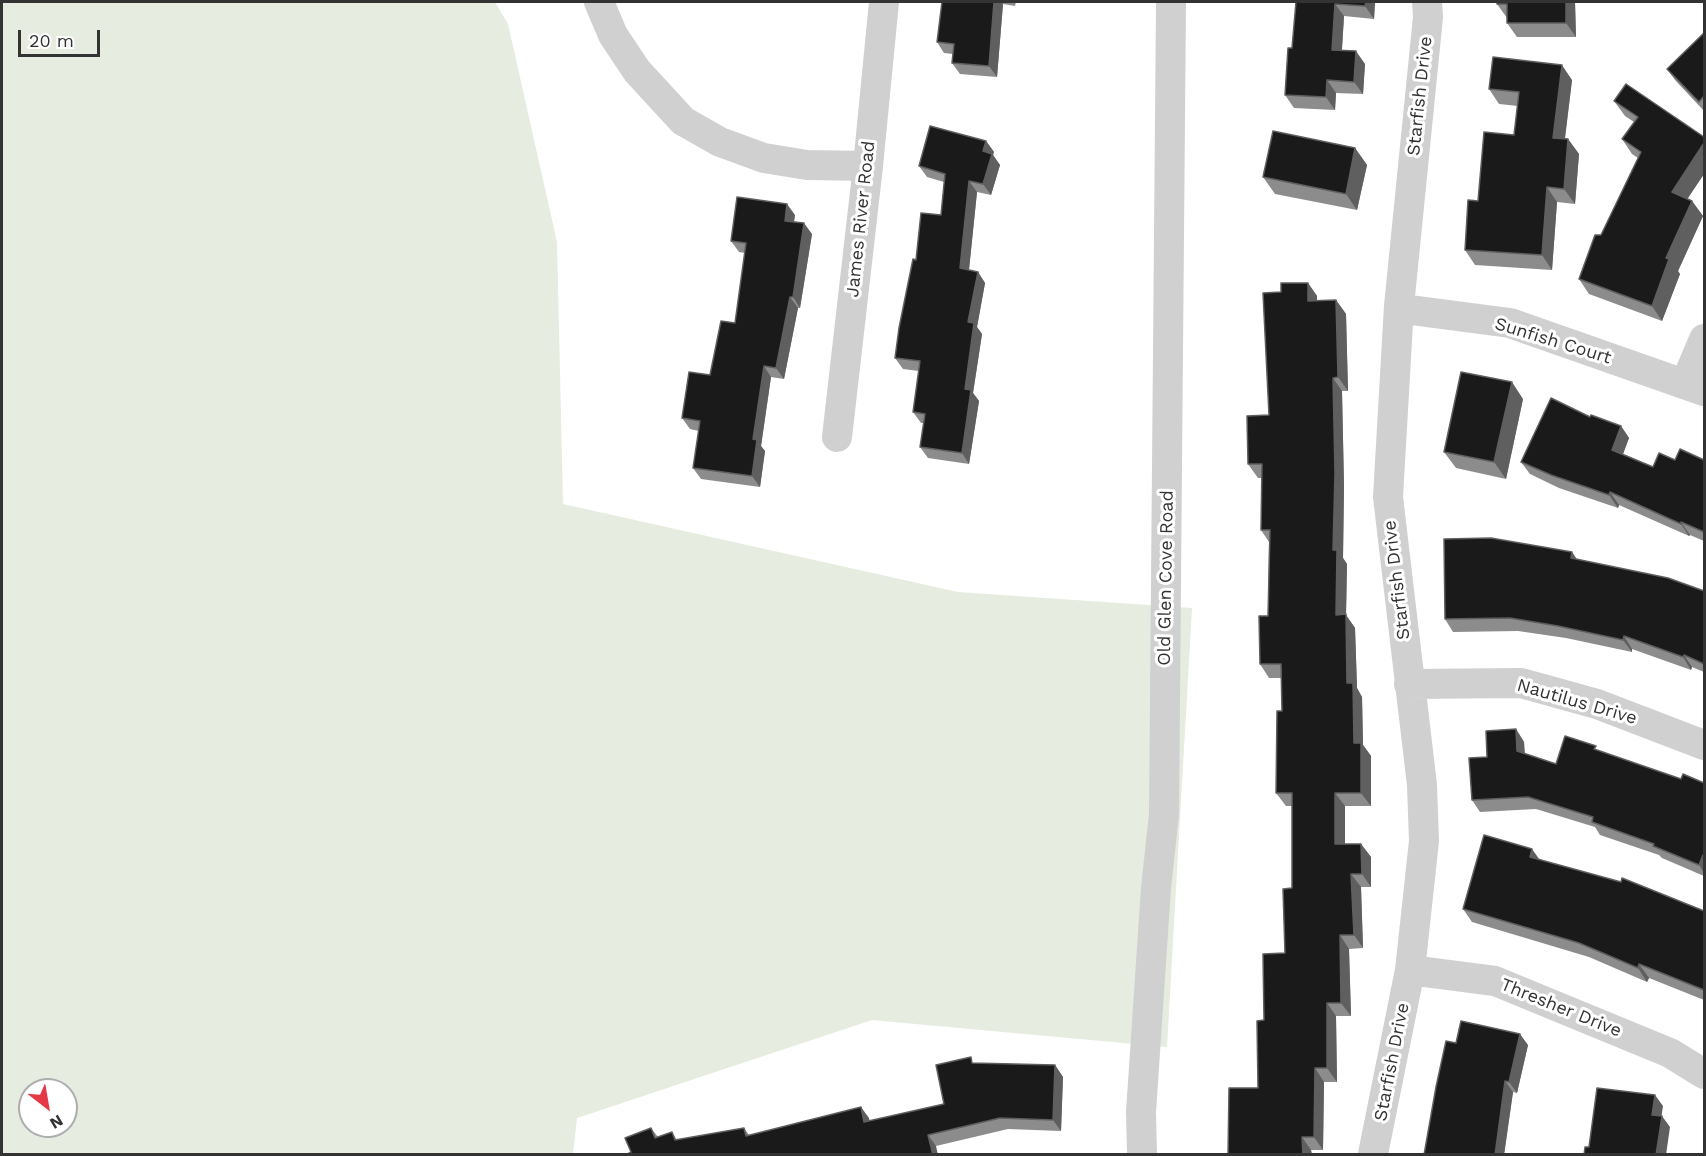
<!DOCTYPE html>
<html>
<head>
<meta charset="utf-8">
<style>
  body { margin:0 }
  #map { position:relative; width:1706px; height:1156px; overflow:hidden; background:#fff; font-family:"Work Sans",sans-serif }
  canvas { display:block }
  .frame { position:absolute; inset:0; border:3px solid #333; pointer-events:none }
  .north { position:absolute; left:18px; top:1078px; width:60px; height:60px; box-sizing:border-box; background:#fff; border:2px solid #adadad; border-radius:50%; rotate:149deg; font-size:16px; font-weight:700; line-height:24px; text-align:center; color:#333 }
  .north::after { content:''; display:block; margin:auto; width:21px; height:27px; background:#e63946; clip-path:polygon(50% 0,100% 100%,50% 72%,0 100%) }
  .scale { position:absolute; left:18px; top:30px; width:82px; height:27px; box-sizing:border-box; border:3px solid #333; border-top:0; padding-left:8px; font-size:18px; line-height:21px; white-space:nowrap; color:#333; -webkit-text-stroke:4px #fff; paint-order:stroke }
</style>
</head>
<body>
<div id="map">
<canvas width="1706" height="1156"></canvas>
<div class="frame"></div>
<div class="north">N</div>
<div class="scale">20 m</div>
</div>
<script>
const ctx = document.querySelector('canvas').getContext('2d');
ctx.lineJoin = 'round';
function fill(path, color) { ctx.fillStyle = color; ctx.fill(path, 'evenodd'); }
function strokePath(path, color, width, dash) { ctx.strokeStyle = color; ctx.lineWidth = width; ctx.lineCap = dash ? 'butt' : 'round'; ctx.setLineDash(dash || []); ctx.stroke(path); }
function label(font, color, halo, rows, align = 'center') {
  ctx.font = font + ' "Work Sans",sans-serif'; ctx.lineWidth = 6; ctx.setLineDash([]); ctx.textBaseline = 'middle'; ctx.strokeStyle = halo; ctx.fillStyle = color; for (const [text, x, y, turn = 0] of rows) {
    ctx.save(); ctx.translate(x, y); ctx.rotate((+turn || 0) * Math.PI / 180); ctx.textAlign = isNaN(turn) ? turn : align; if (halo) ctx.strokeText(text, 0, 0); ctx.fillText(text, 0, 0); ctx.restore();
  }
}
fill(new Path2D(`
  M 2,2 L 495,2 L 508,24 L 557,242 L 563,504 L 958,592 L 1192,608 L 1167,1047 L 872,1020 L 577,1118 L 573,1154 L 2,1154 ZM 30,1090 L 66,1090 L 66,1126 L 30,1126 Z`), '#e6ecdf');
strokePath(new Path2D(`
  M 599,2 L 613,35 L 637,71 L 683,121 L 720,142 L 764,158 L 807,165 L 868,166
  M 1399,306 L 1403,309 L 1510,323 L 1704,391
  M 1685,384 L 1704,339
  M 837,437 L 868,166 L 884,2
  M 1409,684 L 1521,683 L 1597,704 L 1704,745
  M 1410,970 L 1495,981 L 1670,1053 L 1704,1074
  M 1142,1154 L 1141,1112 L 1156,888 L 1164,814 L 1171,2
  M 1373,1154 L 1410,970 L 1424,841 L 1422,785 L 1388,497 L 1399,306 L 1428,17 L 1427,2`), '#d0d0d0', 30);
fill(new Path2D(`
  M 942,2 L 1016,2 L 1015,6 L 1003,4 L 997,77 L 960,74 L 952,63 L 953,54 L 944,53 L 937,42 Z
  M 1296,2 L 1375,2 L 1374,19 L 1344,16 L 1342,50 L 1365,64 L 1363,94 L 1336,93 L 1335,110 L 1294,108 L 1285,95 L 1292,48 Z
  M 1497,2 L 1575,2 L 1576,37 L 1517,37 L 1507,23 L 1507,18 L 1497,4 Z
  M 1704,33 L 1704,111 L 1675,80 L 1667,69 Z
  M 1572,80 L 1565,139 L 1568,139 L 1579,154 L 1575,204 L 1557,202 L 1552,270 L 1475,265 L 1465,250 L 1478,201 L 1514,135 L 1518,106 L 1499,104 L 1489,89 Z
  M 1626,84 L 1704,174 L 1687,199 L 1692,201 L 1703,216 L 1678,271 L 1680,274 L 1662,321 L 1589,294 L 1579,279 L 1601,235 L 1638,158 L 1632,154 L 1622,139 L 1634,122 L 1625,116 L 1614,101 Z
  M 986,141 L 994,152 L 993,155 L 1000,165 L 991,195 L 977,192 L 969,270 L 978,272 L 985,283 L 977,327 L 982,334 L 973,393 L 979,401 L 969,464 L 928,458 L 920,447 L 924,423 L 921,423 L 913,412 L 919,371 L 903,369 L 895,358 L 916,260 L 941,215 L 944,182 L 927,177 L 919,166 Z
  M 1355,148 L 1367,165 L 1357,210 L 1275,194 L 1263,177 Z
  M 795,215 L 794,222 L 812,234 L 800,308 L 798,308 L 784,379 L 771,377 L 761,446 L 765,451 L 760,487 L 701,479 L 693,468 L 699,431 L 690,429 L 682,418 L 710,375 L 735,323 L 745,253 L 739,252 L 731,241 Z
  M 1308,283 L 1317,296 L 1317,300 L 1336,300 L 1346,314 L 1348,391 L 1342,391 L 1344,486 L 1343,558 L 1347,564 L 1346,615 L 1355,628 L 1357,688 L 1362,697 L 1363,745 L 1371,756 L 1371,806 L 1345,806 L 1345,844 L 1361,844 L 1371,857 L 1371,887 L 1361,887 L 1363,948 L 1349,949 L 1351,1016 L 1336,1016 L 1337,1082 L 1324,1082 L 1323,1150 L 1311,1150 L 1312,1155 L 1228,1155 L 1258,1088 L 1264,1020 L 1285,953 L 1292,888 L 1292,806 L 1286,806 L 1276,793 L 1282,711 L 1281,678 L 1269,678 L 1260,664 L 1268,616 L 1269,542 L 1261,530 L 1262,478 L 1258,478 L 1248,464 L 1269,415 L 1281,292 Z
  M 1523,399 L 1506,479 L 1456,468 L 1444,452 Z
  M 1590,417 L 1621,426 L 1629,438 L 1623,454 L 1653,467 L 1675,460 L 1704,460 L 1704,541 L 1690,535 L 1689,536 L 1619,505 L 1618,508 L 1559,488 L 1530,474 L 1521,462 Z
  M 1572,552 L 1577,560 L 1704,591 L 1704,672 L 1692,667 L 1691,670 L 1632,649 L 1632,652 L 1566,638 L 1518,631 L 1453,632 L 1445,619 Z
  M 1516,729 L 1524,742 L 1525,754 L 1556,764 L 1600,751 L 1681,779 L 1704,783 L 1704,876 L 1662,858 L 1659,855 L 1600,835 L 1595,827 L 1536,809 L 1480,812 L 1472,800 Z
  M 1539,859 L 1704,911 L 1704,1000 L 1649,978 L 1647,982 L 1589,957 L 1472,922 L 1463,909 Z
  M 1456,1043 L 1528,1045 L 1517,1093 L 1513,1092 L 1504,1155 L 1424,1155 Z
  M 974,1063 L 1055,1065 L 1063,1077 L 1061,1131 L 1008,1129 L 936,1146 L 631,1152 L 651,1128 L 658,1137 L 672,1132 L 677,1140 L 744,1128 L 749,1135 L 869,1118 L 869,1121 L 944,1104 Z`), '#8c8c8c');
fill(new Path2D(`
  M 994,2 L 1001,2 L 1003,4 L 997,77 L 989,66 Z
  M 1366,2 L 1375,2 L 1374,19 L 1365,6 Z
  M 1566,2 L 1575,2 L 1576,37 L 1566,23 Z
  M 1335,4 L 1344,16 L 1341,63 L 1332,50 Z
  M 1356,51 L 1365,64 L 1363,94 L 1354,82 Z
  M 1562,65 L 1572,80 L 1563,153 L 1553,138 Z
  M 1327,80 L 1336,93 L 1335,110 L 1326,97 Z
  M 1568,139 L 1579,154 L 1575,204 L 1564,189 Z
  M 986,141 L 994,152 L 993,155 L 1000,165 L 991,195 L 983,184 L 983,151 Z
  M 1704,143 L 1704,174 L 1682,207 L 1672,192 Z
  M 1355,148 L 1367,165 L 1357,210 L 1346,194 Z
  M 969,181 L 977,192 L 968,279 L 960,268 Z
  M 1547,187 L 1557,202 L 1552,270 L 1542,255 Z
  M 1692,201 L 1703,216 L 1678,271 L 1680,274 L 1662,321 L 1652,306 L 1666,258 Z
  M 787,204 L 795,215 L 792,232 L 785,221 Z
  M 804,223 L 812,234 L 800,308 L 793,297 Z
  M 978,272 L 985,283 L 977,327 L 982,334 L 973,393 L 979,401 L 969,464 L 962,453 L 968,322 Z
  M 1308,283 L 1317,296 L 1317,314 L 1308,301 Z
  M 790,297 L 798,308 L 784,379 L 776,368 Z
  M 1336,300 L 1346,314 L 1348,391 L 1338,377 Z
  M 764,366 L 771,377 L 761,446 L 765,451 L 760,487 L 752,476 L 753,439 Z
  M 1333,378 L 1342,391 L 1344,486 L 1343,558 L 1347,564 L 1346,615 L 1355,628 L 1357,688 L 1362,697 L 1363,745 L 1371,756 L 1371,806 L 1361,793 L 1354,743 L 1347,683 L 1336,615 L 1333,550 Z
  M 1512,382 L 1523,399 L 1506,479 L 1494,462 Z
  M 1621,426 L 1629,438 L 1620,462 L 1612,450 Z
  M 1610,492 L 1619,505 L 1618,508 L 1609,495 Z
  M 1681,522 L 1690,535 L 1689,536 L 1681,524 Z
  M 1572,552 L 1580,564 L 1571,558 Z
  M 1624,636 L 1632,649 L 1632,652 L 1623,640 Z
  M 1684,655 L 1692,667 L 1691,670 L 1683,657 Z
  M 1516,729 L 1524,742 L 1525,763 L 1517,751 Z
  M 1335,793 L 1345,806 L 1345,857 L 1335,844 Z
  M 1361,844 L 1371,857 L 1371,887 L 1362,874 Z
  M 1532,849 L 1542,863 L 1530,857 Z
  M 1703,855 L 1704,857 L 1704,873 L 1699,865 Z
  M 1351,874 L 1361,887 L 1363,948 L 1354,935 Z
  M 1340,935 L 1349,949 L 1351,1016 L 1341,1003 Z
  M 1639,964 L 1649,978 L 1647,982 L 1638,968 Z
  M 1327,1003 L 1336,1016 L 1337,1082 L 1327,1068 Z
  M 1520,1034 L 1528,1045 L 1517,1093 L 1509,1082 Z
  M 1055,1065 L 1063,1077 L 1061,1131 L 1053,1120 Z
  M 1315,1068 L 1324,1082 L 1323,1150 L 1314,1137 Z
  M 1505,1081 L 1513,1092 L 1504,1155 L 1495,1155 Z
  M 1655,1095 L 1663,1106 L 1660,1126 L 1652,1115 Z
  M 861,1107 L 869,1118 L 872,1133 L 864,1122 Z
  M 1662,1116 L 1670,1127 L 1666,1155 L 1656,1155 Z
  M 928,1135 L 936,1146 L 938,1155 L 933,1155 Z
  M 1302,1137 L 1311,1150 L 1312,1155 L 1303,1155 Z`), '#5f5f5f');
const building = new Path2D(`
  M 942,2 L 994,2 L 989,66 L 952,63 L 954,44 L 937,42 Z
  M 1296,2 L 1366,2 L 1365,6 L 1335,4 L 1332,50 L 1356,51 L 1354,82 L 1327,80 L 1326,97 L 1285,95 L 1288,48 L 1292,48 Z
  M 1497,2 L 1566,2 L 1566,23 L 1507,23 L 1507,4 L 1497,4 Z
  M 1704,33 L 1704,96 L 1699,102 L 1667,69 Z
  M 1493,57 L 1562,65 L 1553,138 L 1568,139 L 1564,189 L 1547,187 L 1542,255 L 1465,250 L 1468,200 L 1478,201 L 1484,132 L 1514,135 L 1519,92 L 1489,89 Z
  M 1626,84 L 1704,137 L 1704,143 L 1672,192 L 1692,201 L 1666,258 L 1669,259 L 1652,306 L 1579,279 L 1595,235 L 1601,235 L 1641,152 L 1622,139 L 1638,117 L 1614,101 Z
  M 930,126 L 986,141 L 983,151 L 992,154 L 983,184 L 969,181 L 960,268 L 978,272 L 968,322 L 974,323 L 965,389 L 971,390 L 962,453 L 920,447 L 925,414 L 913,412 L 920,361 L 895,358 L 899,328 L 913,259 L 916,260 L 921,213 L 941,215 L 945,174 L 919,166 Z
  M 1273,131 L 1355,148 L 1346,194 L 1263,177 Z
  M 737,197 L 787,204 L 785,221 L 804,223 L 793,297 L 790,297 L 776,368 L 764,366 L 753,439 L 757,440 L 752,476 L 693,468 L 700,421 L 682,418 L 689,372 L 710,375 L 721,321 L 735,323 L 746,243 L 731,241 Z
  M 1281,283 L 1308,283 L 1308,301 L 1336,300 L 1338,377 L 1333,378 L 1335,473 L 1333,550 L 1337,550 L 1336,615 L 1346,614 L 1347,683 L 1353,683 L 1354,743 L 1361,743 L 1361,793 L 1335,793 L 1335,844 L 1361,844 L 1362,874 L 1351,874 L 1354,935 L 1340,935 L 1341,1003 L 1327,1003 L 1327,1068 L 1315,1068 L 1314,1137 L 1302,1137 L 1303,1155 L 1228,1155 L 1229,1088 L 1258,1088 L 1257,1021 L 1264,1020 L 1263,954 L 1285,953 L 1283,889 L 1292,888 L 1292,793 L 1276,793 L 1277,711 L 1282,711 L 1281,664 L 1260,664 L 1259,616 L 1268,616 L 1270,530 L 1261,530 L 1262,464 L 1248,464 L 1247,416 L 1269,415 L 1263,293 L 1281,292 Z
  M 1461,372 L 1512,382 L 1494,462 L 1444,452 Z
  M 1551,398 L 1590,417 L 1591,415 L 1621,426 L 1612,450 L 1653,467 L 1659,453 L 1675,460 L 1680,449 L 1704,460 L 1704,532 L 1681,522 L 1681,524 L 1610,492 L 1609,495 L 1551,475 L 1521,462 Z
  M 1491,538 L 1572,552 L 1571,558 L 1668,578 L 1704,591 L 1704,664 L 1684,655 L 1683,657 L 1624,636 L 1623,640 L 1558,626 L 1510,618 L 1445,619 L 1444,539 Z
  M 1516,729 L 1517,751 L 1556,764 L 1565,736 L 1596,746 L 1594,749 L 1681,779 L 1683,774 L 1704,783 L 1704,856 L 1703,855 L 1699,865 L 1653,846 L 1654,844 L 1592,822 L 1593,817 L 1528,797 L 1472,800 L 1469,758 L 1487,757 L 1486,731 Z
  M 1484,835 L 1532,849 L 1530,857 L 1621,882 L 1622,878 L 1704,911 L 1704,990 L 1639,964 L 1638,968 L 1579,943 L 1463,909 Z
  M 1461,1021 L 1520,1034 L 1509,1082 L 1505,1081 L 1495,1155 L 1424,1155 L 1436,1087 L 1446,1041 L 1456,1043 Z
  M 971,1057 L 972,1063 L 1055,1065 L 1053,1120 L 1000,1118 L 928,1135 L 933,1155 L 626,1155 L 631,1152 L 625,1138 L 651,1128 L 655,1138 L 672,1132 L 675,1140 L 744,1128 L 746,1136 L 861,1107 L 864,1122 L 944,1104 L 936,1065 Z
  M 1597,1088 L 1655,1095 L 1652,1115 L 1662,1116 L 1656,1155 L 1584,1155 L 1585,1147 L 1589,1147 Z`);
fill(building, '#1a1a1a');
strokePath(building, '#5f5f5f', 1.5);
label('18px', '#333', '#fff', [
  ["Starfish Drive",1420,96,-84],
  ["James River Road",861,219,-84],
  ["Sunfish Court",1553,341,17],
  ["Old Glen Cove Road",1166,578,-89],
  ["Starfish Drive",1397,580,-97],
  ["Nautilus Drive",1577,702,16],
  ["Thresher Drive",1561,1008,22],
  ["Starfish Drive",1392,1062,-79]
]);
</script>
</body>
</html>
